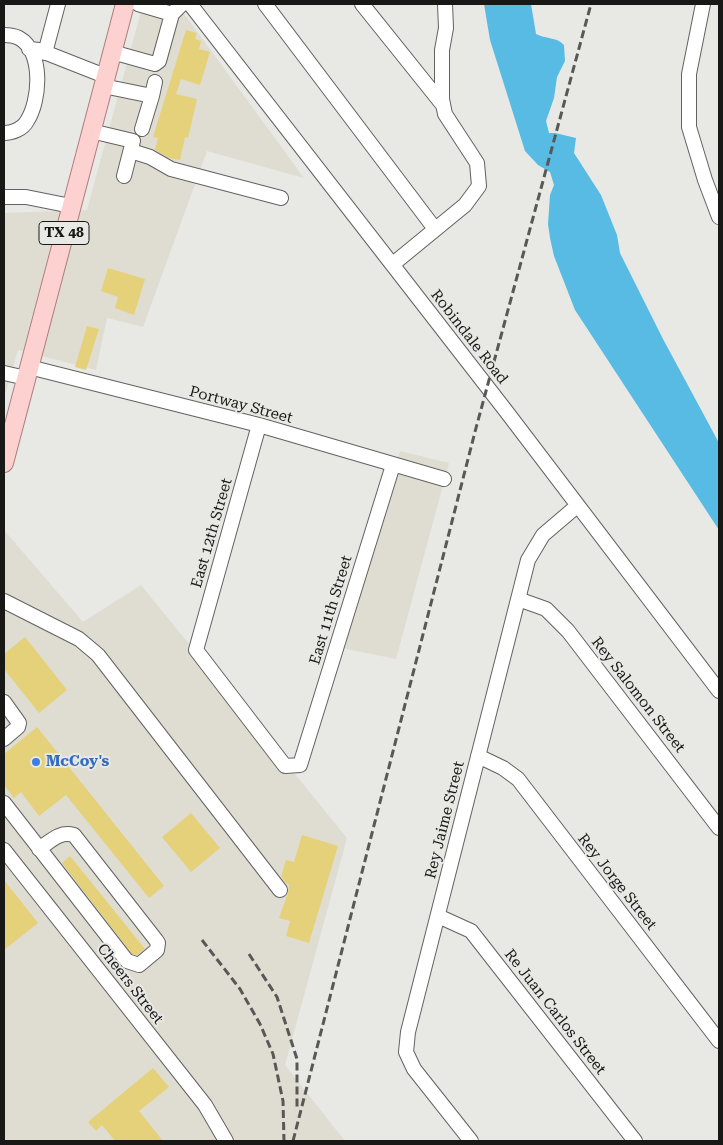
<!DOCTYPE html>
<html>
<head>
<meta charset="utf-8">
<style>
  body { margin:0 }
  #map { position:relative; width:723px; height:1145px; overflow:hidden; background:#e8e8e5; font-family:"Roboto Serif",serif }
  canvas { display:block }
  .frame { position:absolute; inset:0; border:5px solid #181817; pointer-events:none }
</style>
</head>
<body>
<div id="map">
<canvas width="723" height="1145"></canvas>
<div class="frame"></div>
</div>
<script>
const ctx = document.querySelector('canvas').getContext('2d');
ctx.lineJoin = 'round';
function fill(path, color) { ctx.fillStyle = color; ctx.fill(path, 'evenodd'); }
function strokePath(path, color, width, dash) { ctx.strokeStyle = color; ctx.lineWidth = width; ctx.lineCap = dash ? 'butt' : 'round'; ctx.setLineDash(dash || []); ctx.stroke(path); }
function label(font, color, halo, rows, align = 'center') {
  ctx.font = font + ' "Roboto Serif",serif'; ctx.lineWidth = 4; ctx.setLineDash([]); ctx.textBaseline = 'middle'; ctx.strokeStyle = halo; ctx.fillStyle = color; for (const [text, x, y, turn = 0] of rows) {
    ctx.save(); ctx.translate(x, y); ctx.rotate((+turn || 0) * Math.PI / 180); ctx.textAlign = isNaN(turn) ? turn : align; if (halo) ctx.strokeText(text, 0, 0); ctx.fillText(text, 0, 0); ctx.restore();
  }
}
fill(new Path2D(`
  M 143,4 L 177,4 L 304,178 L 207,151 L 143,327 L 107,318 L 96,370 L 18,350 L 4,398 L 4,213 L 87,210 Z
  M 400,451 L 449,463 L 396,659 L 342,648 Z
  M 4,530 L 83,622 L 141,585 L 347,838 L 285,1065 L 345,1141 L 4,1141 Z`), '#dfddd2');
fill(new Path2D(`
  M 484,4 L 531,4 L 536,34 C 545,39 557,37 564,45 L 565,61 L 557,77 L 554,98 L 546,121 L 549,133 L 555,133 L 576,138 L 574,153 L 601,195 L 617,235 L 620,253 L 663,339 L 719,443 L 719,530 L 575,310 L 554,256 L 550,238 L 548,224 L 550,195 L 554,185 L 550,172 L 538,165 L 525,151 L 490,40 Z`), '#57bbe4');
fill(new Path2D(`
  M 186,30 L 197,33 L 195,39 L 201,41 L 199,49 L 210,52 L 200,85 L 181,79 L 176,94 L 197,99 L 188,138 L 185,137 L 180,160 L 169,158 L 155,150 L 158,138 L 153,137 Z
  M 108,268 L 145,279 L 134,315 L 115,308 L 118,297 L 101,291 Z
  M 87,326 L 99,329 L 86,370 L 75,367 Z
  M 25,637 L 67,690 L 39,713 L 4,669 L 4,654 Z
  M 37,727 L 164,886 L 149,898 L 66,795 L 39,816 L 21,792 L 14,798 L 4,785 L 4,754 Z
  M 191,813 L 220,848 L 191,872 L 162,837 Z
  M 302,835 L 338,846 L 309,943 L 286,936 L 290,921 L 279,918 L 288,893 L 289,884 L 286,883 L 281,877 L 286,860 L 294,862 Z
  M 70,856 L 145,949 L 137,955 L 132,954 L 62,863 Z
  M 4,880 L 38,923 L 4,950 Z
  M 153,1068 L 169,1087 L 139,1111 L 163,1141 L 115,1141 L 102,1125 L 96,1131 L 88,1122 Z`), '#e4d17a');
const minor = new Path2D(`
  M 138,4 L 172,14
  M 190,4 L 506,411 L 719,691
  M 265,4 L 435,229
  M 362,4 L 443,105
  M 703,4 L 689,74 L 689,127 L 705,180 L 719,217
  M 4,35 C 9,35 15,36 19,38 C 44,52 40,101 27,121 C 23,129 12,133 4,133
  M 29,49 L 39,50 L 105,76
  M 112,52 L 155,64 L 159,61 L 172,14 L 182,4
  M 45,53 L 58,4
  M 103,86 L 152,96 L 142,129
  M 152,96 L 155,82
  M 91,131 L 133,141 L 124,176
  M 131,151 L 150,157 L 171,169 L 281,198
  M 4,197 L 26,197 L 71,206
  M 393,264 L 465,205 L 479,186 L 477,163 L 445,114 L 442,99 L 442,50 L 446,28 L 445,4
  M 29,367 L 259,425 L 444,479
  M 4,373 L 26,378
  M 259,425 L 196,650 L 285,766 L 300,765 L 393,465
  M 518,599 L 546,609 L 568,631 L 719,828
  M 4,601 L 79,639 L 98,655 L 280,890
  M 4,702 L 19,723 L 18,727 L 4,739
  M 478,756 L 503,768 L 518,779 L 719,1041
  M 4,803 L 127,961 L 139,965 L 157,950 L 158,943 L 156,940 L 74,835 C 59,831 51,841 39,849
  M 4,850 L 205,1105 L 226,1141
  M 438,916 L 471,931 L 635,1141
  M 471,1141 L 414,1069 L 406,1052 L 408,1032 L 528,560 L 543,535 L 577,506`);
const major = new Path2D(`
  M 4,463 L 125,4`);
strokePath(minor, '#636260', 16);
strokePath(major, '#ad7c7c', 20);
strokePath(minor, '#fff', 14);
strokePath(major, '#fed1d1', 18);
strokePath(new Path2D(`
  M 202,940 L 240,989 L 260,1024 L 273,1054 L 283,1101 L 284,1141
  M 249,954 L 277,997 L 297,1059 L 297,1107
  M 293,1141 L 476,428 L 591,4`), '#585856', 3, [8, 4]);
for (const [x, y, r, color] of [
  [36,762,5,"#3f7fe0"]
]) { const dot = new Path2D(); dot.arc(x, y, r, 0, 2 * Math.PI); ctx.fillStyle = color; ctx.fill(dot); strokePath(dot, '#e8e8e5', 2); }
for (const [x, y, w] of [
  [64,233,50]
]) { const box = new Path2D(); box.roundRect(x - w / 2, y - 11.5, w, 23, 4); ctx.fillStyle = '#e8e8e5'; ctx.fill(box); strokePath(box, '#181817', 1); }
label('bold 14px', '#181817', null, [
  ["TX 48",64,233]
]);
label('15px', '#181817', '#e8e8e5', [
  ["Robindale Road",469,337,52],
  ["Portway Street",241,405,15],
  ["East 12th Street",212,533,-74],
  ["East 11th Street",331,610,-73],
  ["Rey Salomon Street",638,695,52],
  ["Rey Jaime Street",445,820,-76],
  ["Rey Jorge Street",617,882,52],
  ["Cheers Street",130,984,52],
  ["Re Juan Carlos Street",555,1012,52]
]);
label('bold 15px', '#366cbe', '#e8e8e5', [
  ["McCoy's",46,762]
], 'left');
</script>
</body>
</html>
